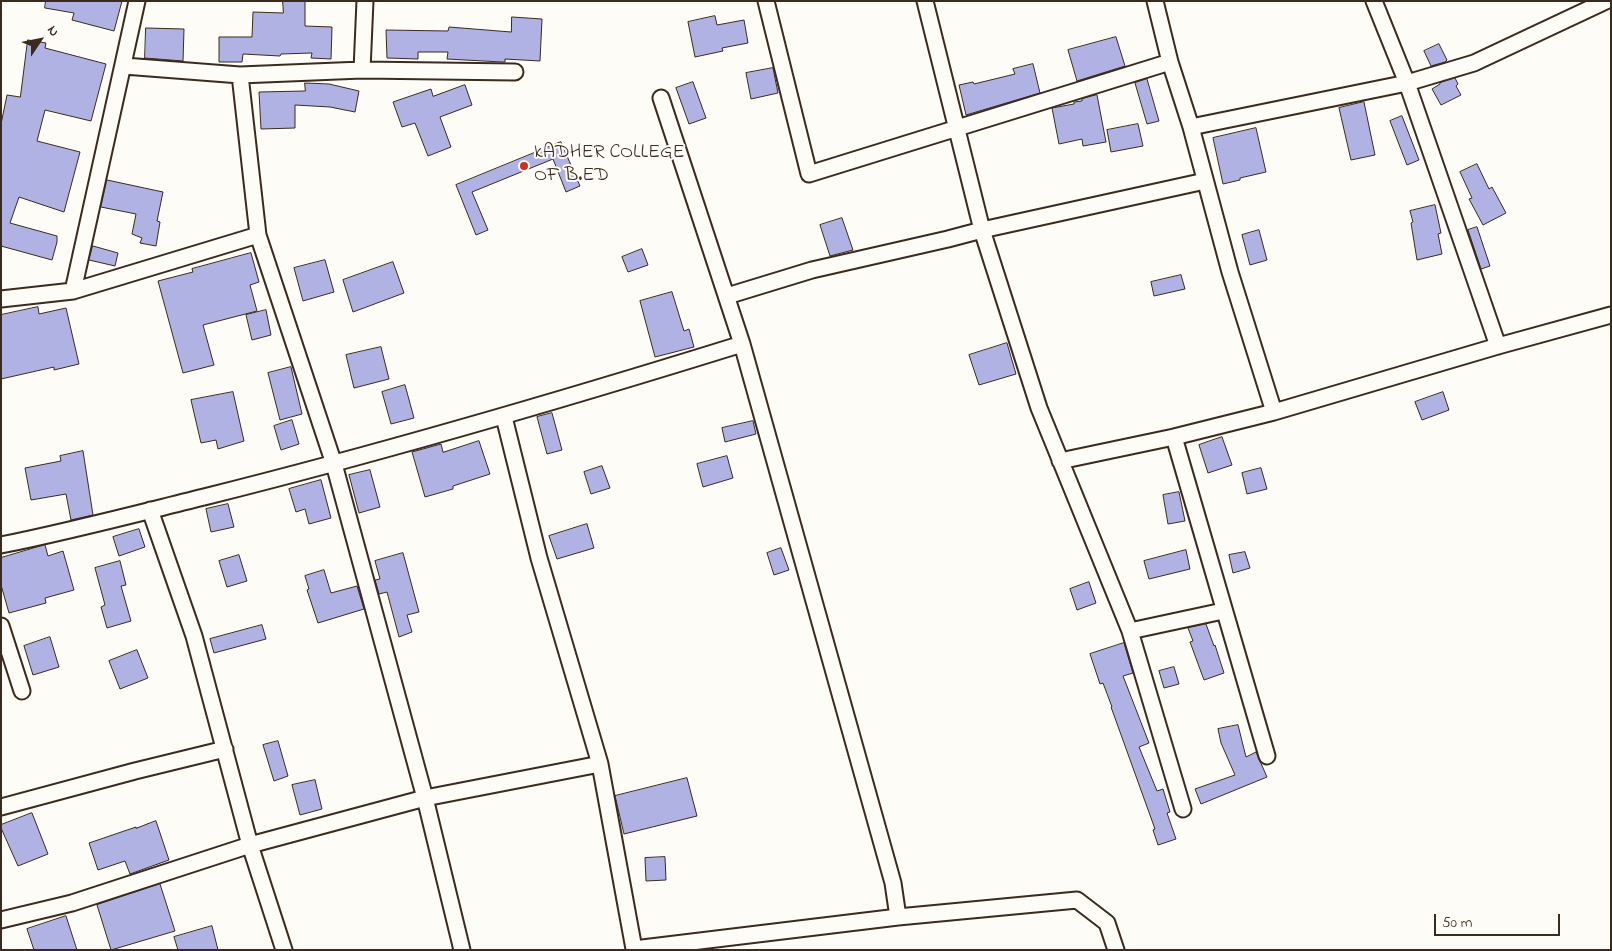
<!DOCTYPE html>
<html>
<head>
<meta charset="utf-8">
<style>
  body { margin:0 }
  #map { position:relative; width:1612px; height:951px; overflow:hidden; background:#fdfcf7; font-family:"Indie Flower",sans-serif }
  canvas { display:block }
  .frame { position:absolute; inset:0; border:2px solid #3b2a1e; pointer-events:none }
  .north { position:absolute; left:15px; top:15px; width:50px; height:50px; -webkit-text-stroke:4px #fdfcf7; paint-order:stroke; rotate:56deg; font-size:14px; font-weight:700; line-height:20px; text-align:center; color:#3b2a1e }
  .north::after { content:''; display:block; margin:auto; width:18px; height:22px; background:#3b2a1e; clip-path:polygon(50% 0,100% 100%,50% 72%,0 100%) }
  .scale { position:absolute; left:1434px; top:914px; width:126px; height:22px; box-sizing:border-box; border:2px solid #3b2a1e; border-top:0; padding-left:6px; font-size:15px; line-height:18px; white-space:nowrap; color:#3b2a1e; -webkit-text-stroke:4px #fdfcf7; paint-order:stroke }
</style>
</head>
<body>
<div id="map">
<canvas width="1612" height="951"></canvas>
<div class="frame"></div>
<div class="north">N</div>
<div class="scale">50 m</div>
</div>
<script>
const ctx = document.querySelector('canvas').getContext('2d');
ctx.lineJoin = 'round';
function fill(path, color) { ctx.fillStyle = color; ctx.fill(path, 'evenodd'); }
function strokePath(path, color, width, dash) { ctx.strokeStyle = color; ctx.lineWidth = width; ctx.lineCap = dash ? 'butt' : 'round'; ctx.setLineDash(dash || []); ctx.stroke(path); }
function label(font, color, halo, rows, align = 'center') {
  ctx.font = font + ' "Indie Flower",sans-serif'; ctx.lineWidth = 4; ctx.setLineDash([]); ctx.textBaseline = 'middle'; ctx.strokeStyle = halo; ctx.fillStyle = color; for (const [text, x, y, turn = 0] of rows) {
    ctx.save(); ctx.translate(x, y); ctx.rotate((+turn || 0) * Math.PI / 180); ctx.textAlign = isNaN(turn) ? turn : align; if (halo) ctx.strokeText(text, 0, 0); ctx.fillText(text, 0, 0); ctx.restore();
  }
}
const building = new Path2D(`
  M 46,1 L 122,1 L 114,31 L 72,20 L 74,13 L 45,8 Z
  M 283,1 L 305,1 L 305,26 L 332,27 L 331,59 L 311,58 L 312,53 L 281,54 L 280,56 L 243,54 L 242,62 L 219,62 L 219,37 L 252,37 L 253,12 L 283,13 Z
  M 715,16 L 717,25 L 744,20 L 748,43 L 722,48 L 723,51 L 695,57 L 688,22 Z
  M 512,17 L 542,19 L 540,61 L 505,59 L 505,62 L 502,62 L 447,59 L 448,52 L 418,52 L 418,59 L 387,58 L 386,30 L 448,31 L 449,27 L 511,32 Z
  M 146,28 L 184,29 L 183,61 L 145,58 Z
  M 1116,37 L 1125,66 L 1077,81 L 1068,50 Z
  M 28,40 L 46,43 L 45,48 L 106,64 L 91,121 L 45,110 L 37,141 L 80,152 L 64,212 L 19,197 L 10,223 L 57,236 L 57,242 L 52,260 L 1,246 L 1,124 L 7,95 L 20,97 Z
  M 1439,44 L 1447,60 L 1445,62 L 1431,66 L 1424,51 Z
  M 1033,64 L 1040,93 L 966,115 L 959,85 L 973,82 L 974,84 L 1015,74 L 1013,69 Z
  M 773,68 L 778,93 L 751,99 L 746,73 Z
  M 1455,78 L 1458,84 L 1456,86 L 1461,95 L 1441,105 L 1432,89 L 1440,84 L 1440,83 Z
  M 1147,79 L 1159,121 L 1147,124 L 1135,83 Z
  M 693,82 L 706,118 L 689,124 L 676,88 Z
  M 305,83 L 329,84 L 359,91 L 355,112 L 330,107 L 295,105 L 295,128 L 261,129 L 259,92 L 305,91 Z
  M 465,85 L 472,105 L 440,117 L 451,147 L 428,156 L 415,123 L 402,127 L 393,102 L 431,89 L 433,96 Z
  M 1097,95 L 1106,142 L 1083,146 L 1082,139 L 1059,144 L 1052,108 L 1074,104 L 1074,102 L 1082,101 L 1082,99 Z
  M 1364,102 L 1375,155 L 1351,160 L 1339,108 Z
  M 1402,116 L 1419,160 L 1407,165 L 1390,121 Z
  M 1138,124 L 1143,146 L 1111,152 L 1107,130 Z
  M 1256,128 L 1266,172 L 1240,178 L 1240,180 L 1223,184 L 1213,138 Z
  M 561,142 L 580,186 L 566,192 L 553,159 L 472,192 L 488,230 L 476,235 L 456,185 Z
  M 1477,164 L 1489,189 L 1492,187 L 1506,213 L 1483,225 L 1469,199 L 1472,198 L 1460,172 Z
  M 107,180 L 163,192 L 157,221 L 160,222 L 156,246 L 140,243 L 142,238 L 132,234 L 136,214 L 101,207 Z
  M 1435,205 L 1441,233 L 1438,234 L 1442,254 L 1417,260 L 1411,223 L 1413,222 L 1410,211 Z
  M 842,218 L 853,250 L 830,256 L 820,225 Z
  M 1477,227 L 1490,266 L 1481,269 L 1468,230 Z
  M 1259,230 L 1267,260 L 1250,265 L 1242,235 Z
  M 93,246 L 118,253 L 115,266 L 89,260 Z
  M 642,249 L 648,265 L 628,272 L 622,257 Z
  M 251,253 L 259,282 L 250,285 L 257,311 L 203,325 L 214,365 L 183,373 L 158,281 L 193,272 L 192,269 Z
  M 325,260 L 334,292 L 303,301 L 294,268 Z
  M 393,262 L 404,293 L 353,312 L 343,280 Z
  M 1181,275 L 1185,289 L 1154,296 L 1151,282 Z
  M 672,292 L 684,331 L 689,329 L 694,347 L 655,357 L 640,301 Z
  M 38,307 L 39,314 L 66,308 L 79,364 L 54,370 L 54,367 L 1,379 L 1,315 Z
  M 266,310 L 271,335 L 252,340 L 246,315 Z
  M 1007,343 L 1016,374 L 979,385 L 969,355 Z
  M 381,347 L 389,379 L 354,388 L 346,355 Z
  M 291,367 L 302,414 L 280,420 L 268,373 Z
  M 405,385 L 414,418 L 391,424 L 382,392 Z
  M 233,392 L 244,441 L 218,449 L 216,440 L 201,443 L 191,400 Z
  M 1443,392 L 1449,410 L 1422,420 L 1415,402 Z
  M 552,413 L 562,450 L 547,454 L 537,417 Z
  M 292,420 L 299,444 L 281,450 L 274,426 Z
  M 753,421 L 756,434 L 725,442 L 722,428 Z
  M 1222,437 L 1232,465 L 1208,473 L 1199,445 Z
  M 479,441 L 490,474 L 453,486 L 453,489 L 425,497 L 412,452 L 441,444 L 443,452 Z
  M 83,451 L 93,515 L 71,520 L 66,494 L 31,500 L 25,468 L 61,461 L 60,456 Z
  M 727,456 L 733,478 L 703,487 L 697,464 Z
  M 602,466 L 610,488 L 591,494 L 584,472 Z
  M 1261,468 L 1267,489 L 1247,494 L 1242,473 Z
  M 370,470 L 380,507 L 359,513 L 349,475 Z
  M 321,480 L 331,518 L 309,524 L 305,509 L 296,512 L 289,489 Z
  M 1179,492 L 1185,521 L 1168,524 L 1163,495 Z
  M 228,504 L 234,527 L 211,532 L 206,509 Z
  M 587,524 L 594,548 L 557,559 L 549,536 Z
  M 139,529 L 145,547 L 119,556 L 113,537 Z
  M 45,545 L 48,556 L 63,551 L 74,590 L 45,598 L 46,603 L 9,613 L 1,585 L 1,558 Z
  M 781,548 L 789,570 L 774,575 L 767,553 Z
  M 1186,550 L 1190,569 L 1149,579 L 1144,561 Z
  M 1245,552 L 1250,568 L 1233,573 L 1229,555 Z
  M 403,553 L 419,612 L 407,615 L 412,632 L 399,637 L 387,592 L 379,594 L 375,580 L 380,579 L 375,561 Z
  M 239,555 L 247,581 L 227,587 L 219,561 Z
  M 120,561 L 126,585 L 121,586 L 131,621 L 107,628 L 101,607 L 105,605 L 95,568 Z
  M 324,570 L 331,593 L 357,586 L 364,609 L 318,623 L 307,590 L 309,589 L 305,576 Z
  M 1089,582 L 1096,603 L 1077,610 L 1070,589 Z
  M 1206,624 L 1214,646 L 1215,645 L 1224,673 L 1204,680 L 1190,642 L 1193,641 L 1188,628 Z
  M 262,625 L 266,639 L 214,653 L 210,639 Z
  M 50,637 L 59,667 L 33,675 L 24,646 Z
  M 1124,643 L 1133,673 L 1123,676 L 1149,743 L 1139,747 L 1157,791 L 1163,789 L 1170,812 L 1167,813 L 1176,839 L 1158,845 L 1153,830 L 1155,829 L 1111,707 L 1112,707 L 1103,683 L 1100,684 L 1090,654 Z
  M 137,650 L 148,678 L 120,689 L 109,661 Z
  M 1174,667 L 1179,684 L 1164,688 L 1159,671 Z
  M 1238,725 L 1246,757 L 1256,752 L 1267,777 L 1201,804 L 1195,789 L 1235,775 L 1221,743 L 1218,729 Z
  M 278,741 L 288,776 L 274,781 L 263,745 Z
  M 687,778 L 697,816 L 624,834 L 615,796 Z
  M 315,780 L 322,809 L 300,815 L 292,785 Z
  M 32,813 L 48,854 L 18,866 L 1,828 L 1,825 Z
  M 156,821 L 169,860 L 130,874 L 125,861 L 98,870 L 89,843 L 136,827 L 136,828 Z
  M 665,857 L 666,880 L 646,881 L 645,858 Z
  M 160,884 L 175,931 L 111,950 L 97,905 Z
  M 66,916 L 77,950 L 34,950 L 27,929 Z
  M 212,926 L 218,950 L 178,950 L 174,937 Z`);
fill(building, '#afb2e3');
strokePath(building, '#3b2a1e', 1);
const minor = new Path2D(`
  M 766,1 L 809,174 L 1170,62
  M 925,1 L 982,230 L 1039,408 L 1130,631 L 1183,809
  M 1155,1 L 1170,62 L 1191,127 L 1230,272 L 1274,412
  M 1374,1 L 1407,83 L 1498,346
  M 124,66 L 240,75 L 362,70 L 515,72
  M 362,70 L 365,1
  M 240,75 L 258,235 L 334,464 L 425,798 L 462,950
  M 1191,127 L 1407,83 L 1474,63 L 1606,1
  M 73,291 L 137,1
  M 727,296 L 812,270 L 948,239 L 982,230 L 1205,181
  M 1,299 L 73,291 L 258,235
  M 742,344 L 893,883 L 898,917
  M 504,417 L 539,558 L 600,764 L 634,949 L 898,917 L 1077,900 L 1107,923 L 1116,950
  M 1174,437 L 1267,756
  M 1060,461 L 1174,437 L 1274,412 L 1498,346 L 1611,315
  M 150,510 L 194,636 L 250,845 L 284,950
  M 1,545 C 71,531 139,513 208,496 C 388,451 565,399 742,344 L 661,98
  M 1,626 L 22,691
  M 1130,631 L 1223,611
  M 1,807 L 135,771 L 225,749
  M 1,920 L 72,903 L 250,845 L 425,798 L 600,764`);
strokePath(minor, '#3b2a1e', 19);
strokePath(minor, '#fdfcf7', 15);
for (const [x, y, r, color] of [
  [524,166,5,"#c8321e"]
]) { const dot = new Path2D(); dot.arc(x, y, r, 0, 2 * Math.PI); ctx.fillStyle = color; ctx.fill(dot); strokePath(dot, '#fdfcf7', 2); }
label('20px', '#3b2a1e', '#fdfcf7', [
  ["kADHER COLLEGE",534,154],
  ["OF B.ED",534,177]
], 'left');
</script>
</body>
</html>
